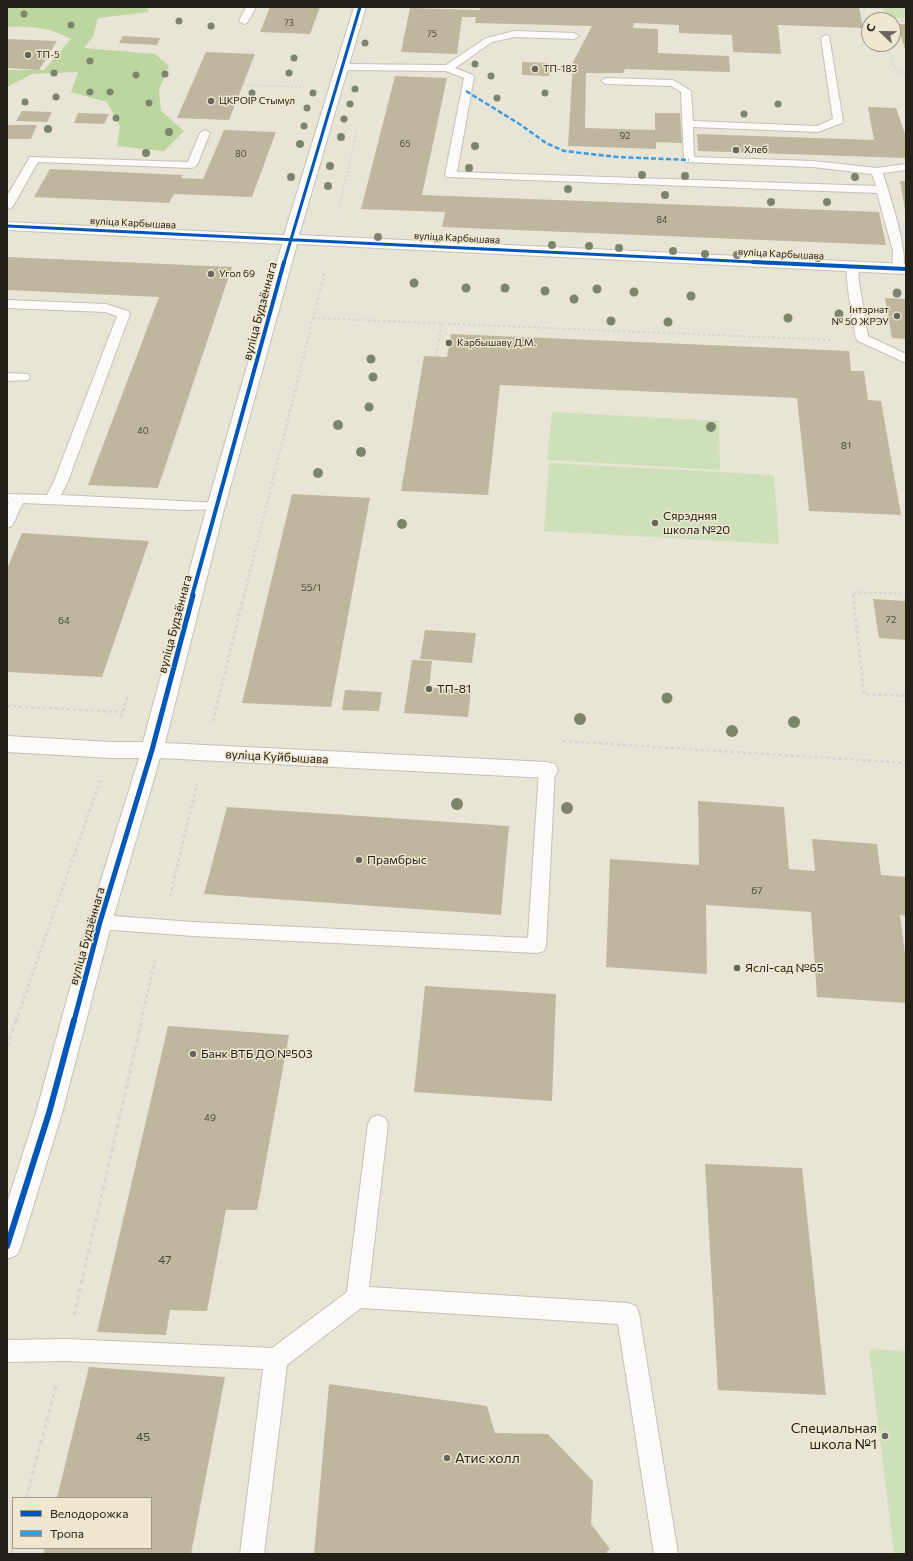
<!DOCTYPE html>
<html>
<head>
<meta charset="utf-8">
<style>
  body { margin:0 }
  #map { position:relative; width:913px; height:1561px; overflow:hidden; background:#e8e4d6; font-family:Commissioner,sans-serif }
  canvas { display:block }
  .frame { position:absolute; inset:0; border:8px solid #232018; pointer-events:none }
  .legend { position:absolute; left:12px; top:1497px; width:140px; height:52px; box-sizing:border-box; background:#efe7cf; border:1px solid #9d9786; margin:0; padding:5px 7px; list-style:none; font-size:12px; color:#232018 }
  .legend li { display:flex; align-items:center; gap:8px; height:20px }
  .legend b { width:20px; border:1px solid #9d9786 }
  .north { position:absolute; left:861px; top:12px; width:40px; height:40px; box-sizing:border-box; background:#efe7cf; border:1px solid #9d9786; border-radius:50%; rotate:292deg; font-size:11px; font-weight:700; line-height:16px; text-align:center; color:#232018 }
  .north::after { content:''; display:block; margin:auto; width:14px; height:18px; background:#68655a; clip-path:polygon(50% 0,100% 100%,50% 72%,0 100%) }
</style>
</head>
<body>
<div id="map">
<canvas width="913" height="1561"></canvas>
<div class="frame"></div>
<ul class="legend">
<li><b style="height:5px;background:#0057b8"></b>Велодорожка</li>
<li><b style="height:5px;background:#3c9bdf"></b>Тропа</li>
</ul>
<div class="north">С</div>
</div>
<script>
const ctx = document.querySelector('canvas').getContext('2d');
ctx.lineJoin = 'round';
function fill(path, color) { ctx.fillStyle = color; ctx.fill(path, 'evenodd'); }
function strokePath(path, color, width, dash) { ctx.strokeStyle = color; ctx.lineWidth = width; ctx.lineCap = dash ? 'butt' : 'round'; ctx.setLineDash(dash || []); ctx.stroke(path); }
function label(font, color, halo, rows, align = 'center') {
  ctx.font = font + ' Commissioner,sans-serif'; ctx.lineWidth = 3; ctx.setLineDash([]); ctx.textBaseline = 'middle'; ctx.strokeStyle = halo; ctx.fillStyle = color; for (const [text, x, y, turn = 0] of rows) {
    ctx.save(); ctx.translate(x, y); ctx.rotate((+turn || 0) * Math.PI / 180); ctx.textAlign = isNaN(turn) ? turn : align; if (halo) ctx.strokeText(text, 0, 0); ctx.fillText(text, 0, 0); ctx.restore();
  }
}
fill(new Path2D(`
  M 883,7 L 906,7 L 906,18 L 885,18 Z
  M 552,412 L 719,421 L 720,470 L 547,460 Z
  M 549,463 L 774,475 L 779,544 L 544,531 Z
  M 869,1349 L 906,1351 L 906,1554 L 894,1554 Z`), '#cee0b9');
fill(new Path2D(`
  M 7,7 L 146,7 L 149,12 L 98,18 L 93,37 L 84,48 L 155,54 L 169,66 L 159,90 L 161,111 L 184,131 L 164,151 L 117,146 L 120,127 L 107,102 L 71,92 L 78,72 L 32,74 L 7,87 L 7,70 L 44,70 L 71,39 C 49,27 32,26 7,27 Z`), '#bdd6a0');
fill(new Path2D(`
  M 270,7 L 320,7 L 310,34 L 260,32 Z
  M 480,7 L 859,7 L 863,28 L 778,25 L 781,54 L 733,52 L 732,35 L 679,33 L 679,25 L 634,23 L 633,28 L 658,29 L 658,53 L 729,56 L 730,72 L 625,69 L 623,73 L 586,73 L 585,128 L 655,130 L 655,113 L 680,113 L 682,143 L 656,142 L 656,149 L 568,146 L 573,62 L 592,26 L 475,23 L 476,17 L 462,17 L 457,54 L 401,52 L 410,8 L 480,10 Z
  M 897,24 L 906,24 L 906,52 Z
  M 123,36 L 160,38 L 157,45 L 119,43 Z
  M 7,39 L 57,41 L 39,70 L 7,68 Z
  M 206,52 L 255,54 L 229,120 L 177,118 Z
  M 522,62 L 549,63 L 549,76 L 522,75 Z
  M 395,76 L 447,78 L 422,195 L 879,212 L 886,245 L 442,227 L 445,212 L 361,209 Z
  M 868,107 L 896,108 L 906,137 L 906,158 L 698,151 L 697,134 L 874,140 Z
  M 22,111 L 52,112 L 47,122 L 16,121 Z
  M 78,113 L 109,114 L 104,124 L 74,123 Z
  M 7,125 L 37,125 L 31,139 L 7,139 Z
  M 224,130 L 276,132 L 252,197 L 174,194 L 169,203 L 34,197 L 50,169 L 183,175 L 181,178 L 203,179 Z
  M 900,181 L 906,181 L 906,210 L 905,210 Z
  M 7,257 L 232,267 L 158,488 L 88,485 L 159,297 L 7,290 Z
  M 885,298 L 906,299 L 906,339 L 892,338 Z
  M 451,334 L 849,351 L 851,371 L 864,371 L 868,400 L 881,401 L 901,515 L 809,511 L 797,398 L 500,385 L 488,495 L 401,491 L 424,356 L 447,357 Z
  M 292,494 L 370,498 L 331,707 L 242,703 Z
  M 22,533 L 149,541 L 102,677 L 7,672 L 7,569 Z
  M 873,599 L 906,601 L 906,640 L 879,638 Z
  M 425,630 L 476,633 L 472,663 L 420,659 Z
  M 412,660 L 432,661 L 429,688 L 471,690 L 468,717 L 404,713 Z
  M 345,690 L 382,692 L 379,711 L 342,710 Z
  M 698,801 L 784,807 L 789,869 L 815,871 L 812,839 L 877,844 L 881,875 L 906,877 L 906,916 L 900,915 L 906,961 L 906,1003 L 817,997 L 811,912 L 706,905 L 707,974 L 606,967 L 610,859 L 699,865 Z
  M 227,807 L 509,826 L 501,915 L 204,894 Z
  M 425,986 L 556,994 L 552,1101 L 414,1092 Z
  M 168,1026 L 289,1035 L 257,1210 L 226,1210 L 207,1311 L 170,1310 L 166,1335 L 97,1332 Z
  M 705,1164 L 802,1168 L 826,1395 L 718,1390 Z
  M 89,1367 L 225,1377 L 191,1554 L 43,1554 L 45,1548 L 151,1548 L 151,1498 L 57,1498 Z
  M 329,1384 L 487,1406 L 495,1433 L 548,1434 L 593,1481 L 591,1524 L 610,1549 L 605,1554 L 314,1554 Z`), '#bfb79d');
const service = new Path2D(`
  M 246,7 L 256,7 L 247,23 L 244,24 L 239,21 Z
  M 515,31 L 574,33 L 579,36 L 574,39 L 515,37 L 492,42 L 455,68 L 473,75 L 474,77 L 457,172 L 876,186 L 872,174 L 813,167 L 685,162 L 684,160 L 681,92 L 671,86 L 606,84 L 601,81 L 606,78 L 673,80 L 691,91 L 693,121 L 817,126 L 833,119 L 821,38 L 826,35 L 829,36 L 843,121 L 842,123 L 818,132 L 693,127 L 694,157 L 813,161 L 877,168 L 906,164 L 906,170 L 883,173 C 888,191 911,257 902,271 L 894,271 L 892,268 L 893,251 L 877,193 L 447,177 L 445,175 L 464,78 L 446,71 L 343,70 L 338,67 L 343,64 L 446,65 L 486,38 Z
  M 205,130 L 210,133 L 197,165 L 192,168 L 38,162 L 13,206 L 11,208 L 7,209 L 7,196 L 30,157 L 188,162 L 200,133 Z
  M 852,262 L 856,263 L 858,266 L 859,282 L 868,336 L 906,354 L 906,363 L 858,341 L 856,338 C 854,326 843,271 848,263 Z
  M 7,300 L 106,304 L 128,311 L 130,314 L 68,481 L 61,495 L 221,503 L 223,506 L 221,509 L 185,510 L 23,503 L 12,526 L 7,528 L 7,507 L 9,502 L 7,502 L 7,494 L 47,495 L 54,481 L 117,316 L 105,312 L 7,308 Z
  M 7,373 L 28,374 L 30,377 L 28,380 L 7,381 Z
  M 547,764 L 553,766 L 555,770 L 546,946 L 544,951 L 537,953 L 193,936 L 100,929 L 94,927 L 91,922 L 94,917 L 100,915 L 193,922 L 528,938 L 539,770 L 541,766 Z
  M 378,1115 L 385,1118 L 388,1124 L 369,1287 L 628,1303 L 636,1306 L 639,1314 L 678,1554 L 654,1554 L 618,1324 L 361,1308 L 287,1365 L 264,1554 L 240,1554 L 263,1369 L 66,1361 L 7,1362 L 7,1340 L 66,1339 L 272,1348 L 347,1292 L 368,1124 L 371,1118 Z`);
const minor = new Path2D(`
  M 354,7 L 366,7 L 299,235 L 906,264 L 906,274 L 297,244 L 225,506 L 165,743 L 547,762 L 555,764 L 558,770 L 555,776 L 547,778 L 160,758 L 112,922 L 62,1113 L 21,1246 L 17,1255 L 7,1259 L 7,1203 L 36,1113 L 88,922 L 139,758 L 111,758 L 7,752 L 7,736 L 111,742 L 143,742 L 207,506 L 282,244 L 7,230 L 7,222 L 284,235 Z`);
strokePath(service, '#c4c1b6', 2);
strokePath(minor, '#c4c1b6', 2);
strokePath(new Path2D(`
  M 877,7 L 880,20
  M 893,21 L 906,21
  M 887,44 L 893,66 L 906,76
  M 243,85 L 304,87
  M 338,212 L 357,131`), '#d5d4d0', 1.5, [2, 2]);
strokePath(new Path2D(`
  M 313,318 L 832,340
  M 436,356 L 442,323
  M 244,596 L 325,270
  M 853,596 L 853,592 L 906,594`), '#d5d4d0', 2, [2.5, 2.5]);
strokePath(new Path2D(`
  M 853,595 L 864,694 L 906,696
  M 7,706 L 123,712
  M 121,717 L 128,695
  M 213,721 L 244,595
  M 563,741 L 906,763
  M 170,896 L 197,784
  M 16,1021 L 100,781
  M 141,1021 L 156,957`), '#d5d4d0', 2.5, [3, 3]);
strokePath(new Path2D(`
  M 7,1047 L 16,1020
  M 74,1315 L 142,1020
  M 26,1498 L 56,1386
  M 11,1554 L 13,1545`), '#d5d4d0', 3, [4, 4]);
fill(service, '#fcfbf9');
fill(minor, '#fcfbf9');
strokePath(new Path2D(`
  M 466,91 L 521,125 L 546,143 L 564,151 L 617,157 L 689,160`), '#3c9bdf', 2.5, [5, 2.5]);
strokePath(new Path2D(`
  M 7,226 L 774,263
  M 284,263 L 360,7`), '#0057b8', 3);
strokePath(new Path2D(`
  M 753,262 L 906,269
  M 192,596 L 284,262`), '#0057b8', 4);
strokePath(new Path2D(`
  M 74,1021 L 100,922 L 152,750 L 193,595`), '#0057b8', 5);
strokePath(new Path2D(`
  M 7,1246 L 49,1113 L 74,1020`), '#0057b8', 6);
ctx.fillStyle = '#7c856b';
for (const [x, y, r] of [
  [24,14,3.5],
  [179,21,3.5],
  [71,25,3.5],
  [211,26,3.5],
  [365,43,3.5],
  [294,58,3.5],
  [90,61,3.5],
  [475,64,3.5],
  [54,73,3.5],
  [289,73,3.5],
  [165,74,3.5],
  [136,75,3.5],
  [491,76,3.5],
  [355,89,3.5],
  [90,92,3.5],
  [110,92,3.5],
  [252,93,3.5],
  [313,93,3.5],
  [545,93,3.5],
  [56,97,3.5],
  [497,98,3.5],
  [25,102,3.5],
  [149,103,3.5],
  [350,104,3.5],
  [778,104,3.5],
  [307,108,3.5],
  [744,114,3.5],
  [116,118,3.5],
  [344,119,3.5],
  [304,126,3.5],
  [48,129,4],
  [169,132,4],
  [341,137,4],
  [300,144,4],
  [475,146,4],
  [146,153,4],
  [330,166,4],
  [469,168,4],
  [642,175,4],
  [685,176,4],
  [291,177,4],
  [855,177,4],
  [328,186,4],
  [568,189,4],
  [665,195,4],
  [771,202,4],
  [827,202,4],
  [378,237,4],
  [437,239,4],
  [496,241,4],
  [552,245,4],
  [589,246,4],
  [619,248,4],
  [673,251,4],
  [705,254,4],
  [737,255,4],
  [818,258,4],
  [414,283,4.5],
  [466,288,4.5],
  [505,288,4.5],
  [597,289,4.5],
  [545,291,4.5],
  [634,292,4.5],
  [897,293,4.5],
  [691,296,4.5],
  [574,299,4.5],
  [839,314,4.5],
  [788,318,4.5],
  [611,321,4.5],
  [668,322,4.5],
  [371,359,4.5],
  [373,377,4.5],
  [369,407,4.5],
  [338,425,5],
  [711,427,5],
  [361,452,5],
  [318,473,5],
  [402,524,5],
  [667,698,5.5],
  [580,719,6],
  [794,722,6],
  [732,731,6],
  [457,804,6],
  [567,808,6]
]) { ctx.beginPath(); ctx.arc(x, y, r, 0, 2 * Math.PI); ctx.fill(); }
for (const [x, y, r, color] of [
  [28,55,4,"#68655a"],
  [535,69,4,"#68655a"],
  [211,101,4,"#68655a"],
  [736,150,4,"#68655a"],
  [211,274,4,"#68655a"],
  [897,316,4,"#68655a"],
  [449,343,4,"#68655a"],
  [655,523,4,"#68655a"],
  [429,689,4,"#68655a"],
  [359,860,4,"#68655a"],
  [737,968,4,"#68655a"],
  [193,1054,4,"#68655a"],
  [885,1436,4,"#68655a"],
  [447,1458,4,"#68655a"]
]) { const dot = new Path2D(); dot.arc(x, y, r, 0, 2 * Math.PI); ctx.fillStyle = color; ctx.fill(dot); strokePath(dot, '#efe7cf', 1.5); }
label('9px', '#4a4639', null, [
  ["73",289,23],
  ["75",432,34],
  ["92",625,136],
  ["65",405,144],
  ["80",241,154],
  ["84",662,220],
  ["40",143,431]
]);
label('10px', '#232018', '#efe7cf', [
  ["ТП-5",36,55],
  ["ТП-183",543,69],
  ["ЦКРОІР Стымул",219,101],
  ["Хлеб",744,150],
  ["Угол 69",219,274],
  ["Інтэрнат",889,310,"right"],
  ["№ 50 ЖРЭУ",889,322,"right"],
  ["Карбышаву Д.М.",457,343]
], 'left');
label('10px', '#232018', '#efe7cf', [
  ["вуліца Карбышава",133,223,3],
  ["вуліца Карбышава",457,238,3],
  ["вуліца Карбышава",781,254,3]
]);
label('10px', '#4a4639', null, [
  ["81",846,446],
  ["55/1",311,588],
  ["72",891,620],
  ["64",64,621],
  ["67",757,891],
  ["49",210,1118]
]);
label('12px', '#232018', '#efe7cf', [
  ["вуліца Будзённага",260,311,-75],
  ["вуліца Будзённага",175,624,-75],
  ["вуліца Куйбышава",277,757,3],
  ["вуліца Будзённага",87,936,-74]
]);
label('12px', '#232018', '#efe7cf', [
  ["Сярэдняя",663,516],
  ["школа №20",663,530],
  ["ТП-81",437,689],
  ["Прамбрыс",367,860],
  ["Яслі-сад №65",745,968],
  ["Банк ВТБ ДО №503",201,1054]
], 'left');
label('12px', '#4a4639', null, [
  ["47",165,1260],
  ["45",143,1437]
]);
label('14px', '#232018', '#efe7cf', [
  ["Специальная",877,1428],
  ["школа №1",877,1444],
  ["Атис холл",455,1458,"left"]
], 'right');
</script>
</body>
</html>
